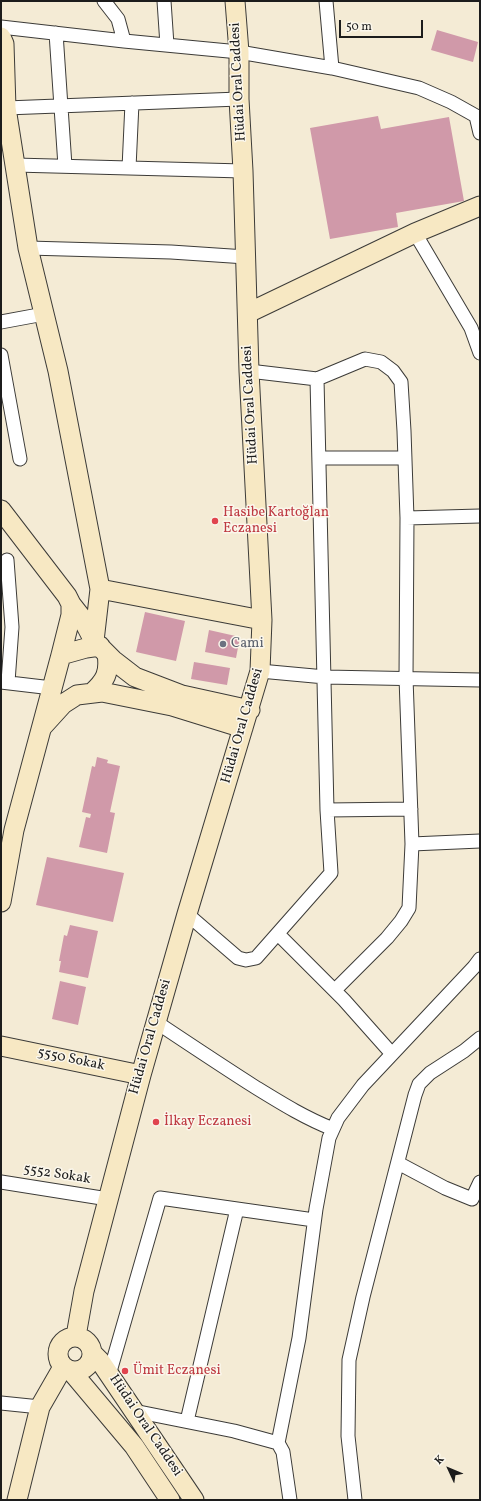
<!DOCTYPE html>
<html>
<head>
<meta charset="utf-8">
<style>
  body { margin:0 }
  #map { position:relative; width:481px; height:1501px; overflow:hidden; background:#f4ebd5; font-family:Vollkorn,serif }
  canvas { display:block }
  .frame { position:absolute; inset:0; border:2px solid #1c1c1c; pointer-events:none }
  .north { position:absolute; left:429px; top:1449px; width:40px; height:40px; -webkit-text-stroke:3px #fbf7ec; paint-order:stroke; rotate:314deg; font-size:11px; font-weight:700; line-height:16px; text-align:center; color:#1c1c1c }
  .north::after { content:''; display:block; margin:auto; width:14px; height:18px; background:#1c1c1c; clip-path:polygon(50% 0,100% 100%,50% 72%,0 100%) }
  .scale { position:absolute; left:339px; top:20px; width:84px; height:18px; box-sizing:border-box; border:2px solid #1c1c1c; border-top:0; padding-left:5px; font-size:12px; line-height:14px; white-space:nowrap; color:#1c1c1c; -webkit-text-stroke:3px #fbf7ec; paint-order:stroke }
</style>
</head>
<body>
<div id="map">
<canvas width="481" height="1501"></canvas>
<div class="frame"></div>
<div class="north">K</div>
<div class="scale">50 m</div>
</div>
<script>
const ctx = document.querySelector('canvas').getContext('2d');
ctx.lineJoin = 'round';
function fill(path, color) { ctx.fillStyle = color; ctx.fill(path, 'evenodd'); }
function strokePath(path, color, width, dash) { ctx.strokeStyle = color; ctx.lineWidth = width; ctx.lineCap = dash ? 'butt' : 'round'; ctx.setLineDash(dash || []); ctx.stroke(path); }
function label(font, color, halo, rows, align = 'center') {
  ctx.font = font + ' Vollkorn,serif'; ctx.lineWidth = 3; ctx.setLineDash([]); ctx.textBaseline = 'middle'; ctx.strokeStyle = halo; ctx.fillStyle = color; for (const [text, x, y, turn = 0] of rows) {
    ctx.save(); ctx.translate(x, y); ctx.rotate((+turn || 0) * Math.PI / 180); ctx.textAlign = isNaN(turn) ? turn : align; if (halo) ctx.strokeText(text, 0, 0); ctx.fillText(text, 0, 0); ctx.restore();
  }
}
fill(new Path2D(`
  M 437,30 L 478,42 L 473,62 L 431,50 Z
  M 378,116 L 381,129 L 449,117 L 464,201 L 396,213 L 398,227 L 330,239 L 310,128 Z
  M 145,612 L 185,621 L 176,661 L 136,652 Z
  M 209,630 L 240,637 L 236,658 L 205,652 Z
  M 194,662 L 230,668 L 227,685 L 191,679 Z
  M 97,757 L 108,760 L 107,763 L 120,766 L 110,812 L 115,813 L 107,853 L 79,847 L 86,817 L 90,818 L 91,814 L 82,812 L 92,766 L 95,767 Z
  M 47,857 L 124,873 L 113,922 L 36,905 Z
  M 70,925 L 98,931 L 88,978 L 59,972 L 61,961 L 59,961 L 64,935 L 67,936 Z
  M 60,981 L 86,987 L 78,1025 L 52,1019 Z`), '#d099a9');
const street = new Path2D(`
  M 104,1 L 118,19 L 124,41
  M 164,1 L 167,45
  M 326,1 L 332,68
  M 1,27 L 124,41 L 239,52 L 332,68 L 419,88 L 451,102 L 476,116 L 480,133
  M 56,33 L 65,166
  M 6,108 L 239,99
  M 15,165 L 243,171
  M 129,168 L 132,103
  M 415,233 L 471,328 L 480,353
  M 28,248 L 171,252 L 246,257
  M 1,322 L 44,314
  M 1,355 L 20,459
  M 249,371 L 317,379 L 365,359 L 381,362 L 393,371 L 401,382 L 404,431 L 407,518 L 406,678 L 412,844 L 409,908 L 401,921 L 387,938 L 335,990
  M 319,458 L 405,458
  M 407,518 L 480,516
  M 7,560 L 12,627 L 8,682
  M 260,671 L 325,677 L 480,680
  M 1,682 L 52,688
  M 327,810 L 411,809
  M 412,844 L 480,841
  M 187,914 L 238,958 L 246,960 L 256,958 L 331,873 L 327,810 L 317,379
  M 278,934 L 344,1000 L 392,1054
  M 156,1022 C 189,1044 222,1066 255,1087 C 281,1103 305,1118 333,1129
  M 398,1163 L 445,1188 L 472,1199 L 480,1182
  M 1,1182 L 108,1199
  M 109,1375 L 160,1198 L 314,1220
  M 1,1403 L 40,1407
  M 134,1411 L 234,1431 L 278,1443 L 283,1452 L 290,1500
  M 187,1421 L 237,1209
  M 278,1443 L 299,1338 L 316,1209 L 329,1138 L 338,1118 L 363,1085 L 474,967 L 480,959
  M 355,1500 L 348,1436 L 349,1360 L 363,1297 L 415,1095 L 419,1084 L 430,1073 L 464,1051 L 480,1038`);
const secondary = new Path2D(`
  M 1,37 L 4,44 L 6,108 L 28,248 L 58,371 L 100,589 L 262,620
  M 248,313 L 415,233 L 480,206
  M 1,510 L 67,596 L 71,604 L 82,618 L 94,641 L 113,660 L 135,677 L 182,695 L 250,710
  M 94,641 L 100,589
  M 61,655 L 86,648 L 100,646
  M 92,693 C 105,681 110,673 107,654
  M 43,726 L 63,704 L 77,695 L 102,692 L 172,706 L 243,728
  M 1,902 L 14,830 L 61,655 L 71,615 L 71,604
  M 1,1046 L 141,1075
  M 76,1336 L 84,1291 L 141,1075 L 187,914 L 260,671 L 262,620 L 249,371 L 243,171 L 239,99 L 239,52 L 235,1
  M58 1354a17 17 0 1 1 34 0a17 17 0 1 1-34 0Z
  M 93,1354 L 100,1361 L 194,1500
  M 71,1371 L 134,1446 L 170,1500
  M 17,1500 L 40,1407 L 63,1367`);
strokePath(street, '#3c3b38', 15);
strokePath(secondary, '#3c3b38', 21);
strokePath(street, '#fff', 13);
strokePath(secondary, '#f7e8c3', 19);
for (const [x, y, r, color] of [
  [215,521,4,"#e0444e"],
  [223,644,4,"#6b7280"],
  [156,1122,4,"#e0444e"],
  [125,1371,4,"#e0444e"]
]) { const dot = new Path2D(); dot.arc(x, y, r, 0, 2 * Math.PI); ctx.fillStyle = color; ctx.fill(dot); strokePath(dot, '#fbf7ec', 1.5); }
label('14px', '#1c1c1c', '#fbf7ec', [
  ["Hüdai Oral Caddesi",239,82,-93],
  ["Hüdai Oral Caddesi",251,405,-93],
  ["Hüdai Oral Caddesi",243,726,-74],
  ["Hüdai Oral Caddesi",151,1037,-74],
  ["5550 Sokak",71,1060,12],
  ["5552 Sokak",57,1175,9],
  ["Hüdai Oral Caddesi",145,1426,56]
]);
label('14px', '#be3a42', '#fbf7ec', [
  ["Hasibe Kartoğlan",223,513],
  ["Eczanesi",223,529],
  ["İlkay Eczanesi",164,1122],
  ["Ümit Eczanesi",133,1371]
], 'left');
label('14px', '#5b616d', '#fbf7ec', [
  ["Cami",231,644]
], 'left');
</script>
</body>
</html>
